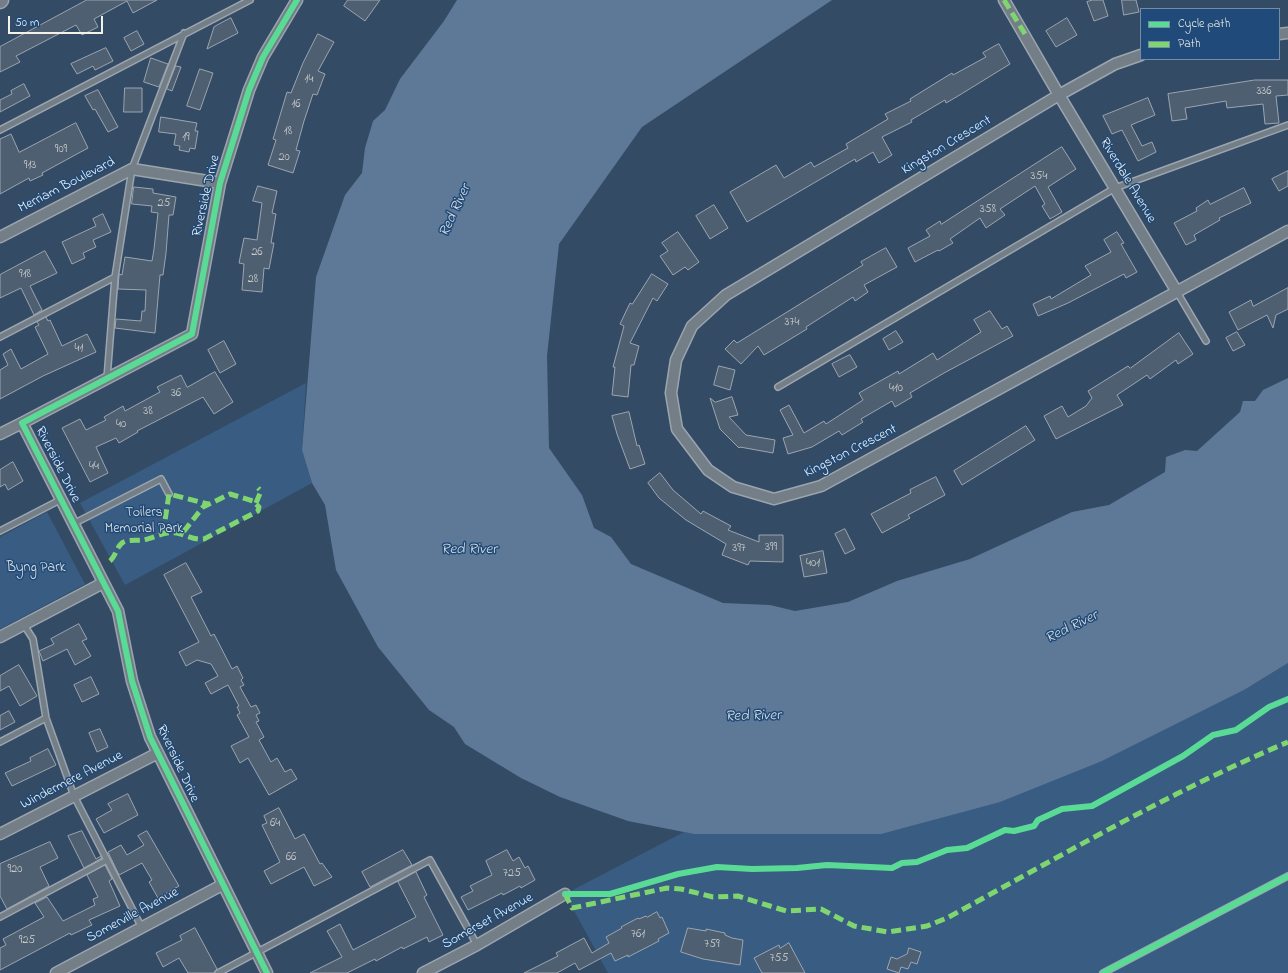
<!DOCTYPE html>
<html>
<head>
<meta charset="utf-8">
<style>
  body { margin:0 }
  #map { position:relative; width:1288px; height:973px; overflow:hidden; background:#344b65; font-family:"Indie Flower",sans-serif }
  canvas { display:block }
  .legend { position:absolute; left:1140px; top:8px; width:140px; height:52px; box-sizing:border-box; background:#1f4a7a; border:1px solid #748da6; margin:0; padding:5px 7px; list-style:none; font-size:12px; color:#f4f1e8 }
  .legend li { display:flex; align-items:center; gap:8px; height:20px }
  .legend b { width:20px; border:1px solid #748da6 }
  .scale { position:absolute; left:8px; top:16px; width:95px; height:18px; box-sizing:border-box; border:2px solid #f4f1e8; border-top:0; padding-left:5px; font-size:12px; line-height:14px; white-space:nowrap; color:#f4f1e8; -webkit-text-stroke:3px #1f4a7a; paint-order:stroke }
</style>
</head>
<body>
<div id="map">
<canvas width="1288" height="973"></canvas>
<ul class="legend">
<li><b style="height:5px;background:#5adb95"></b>Cycle path</li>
<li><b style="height:5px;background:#7fd670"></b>Path</li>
</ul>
<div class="scale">50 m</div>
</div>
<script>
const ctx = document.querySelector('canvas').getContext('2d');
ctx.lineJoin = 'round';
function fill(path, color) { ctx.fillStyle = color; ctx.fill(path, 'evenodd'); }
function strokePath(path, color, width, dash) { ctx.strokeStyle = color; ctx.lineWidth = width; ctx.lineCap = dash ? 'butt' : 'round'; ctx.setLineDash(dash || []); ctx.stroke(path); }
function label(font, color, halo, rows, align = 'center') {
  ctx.font = font + ' "Indie Flower",sans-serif'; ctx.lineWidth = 3; ctx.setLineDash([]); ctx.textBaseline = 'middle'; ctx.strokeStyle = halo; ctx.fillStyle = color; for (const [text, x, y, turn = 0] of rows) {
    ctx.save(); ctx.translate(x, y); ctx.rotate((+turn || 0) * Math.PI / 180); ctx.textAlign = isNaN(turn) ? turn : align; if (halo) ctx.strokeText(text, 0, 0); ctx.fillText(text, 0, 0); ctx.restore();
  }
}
fill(new Path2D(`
  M 306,383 L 302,450 L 312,483 L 125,585 L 80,503 Z
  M 47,512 L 85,584 L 0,629 L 0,537 Z
  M 1288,663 L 1288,973 L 608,973 L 565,894 L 684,832 L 694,834 L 1102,761 L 1244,690 Z`), '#395c83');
fill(new Path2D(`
  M 457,0 L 832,0 L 642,127 L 559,244 L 547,356 L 549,448 L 582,495 L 594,528 L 611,537 L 631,564 L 723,603 L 770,605 L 795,611 L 848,602 L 897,581 L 970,559 L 1072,512 L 1109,505 L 1165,472 L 1166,457 L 1185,450 L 1197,451 L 1240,412 L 1243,401 L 1255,401 L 1263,390 L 1288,378 L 1288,663 L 1244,690 L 1102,761 L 1000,802 L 881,834 L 694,834 L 628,821 L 560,797 L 521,778 L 465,744 L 454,727 L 429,710 L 378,647 L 336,570 L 325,505 L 312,483 L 302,450 L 316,277 L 345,195 L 362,173 L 365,148 L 373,121 L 385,110 L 400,79 L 444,21 Z`), '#5e7998');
const building = new Path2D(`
  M 87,0 L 157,0 L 133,13 L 127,1 L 94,19 L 98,27 L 82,35 L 76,25 L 16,56 L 20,62 L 0,72 L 0,47 Z
  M 348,0 L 380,0 L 365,21 L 344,6 Z
  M 1093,0 L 1103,0 L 1108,16 L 1094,21 L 1087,2 Z
  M 1122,0 L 1136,0 L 1139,12 L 1124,15 Z
  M 231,18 L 238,33 L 207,49 L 214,27 Z
  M 1067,18 L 1077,35 L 1056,47 L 1046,31 Z
  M 137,31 L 144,44 L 131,51 L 124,38 Z
  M 318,34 L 334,42 L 318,71 L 325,74 L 317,95 L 313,94 L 304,121 L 296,150 L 300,151 L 293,173 L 268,165 L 276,140 L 273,139 L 287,92 L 291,93 L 303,63 Z
  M 999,44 L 1010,64 L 958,96 L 946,103 L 945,100 L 911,120 L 912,122 L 882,137 L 892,155 L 879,163 L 873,152 L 856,162 L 855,159 L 747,222 L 730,192 L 776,165 L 784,178 L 811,162 L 814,167 L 848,148 L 846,144 L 888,119 L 885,114 L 911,101 L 910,99 L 952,73 L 953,75 L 986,57 L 983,53 Z
  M 106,48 L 113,61 L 95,70 L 93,66 L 77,74 L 71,64 Z
  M 151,58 L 168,64 L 159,87 L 144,82 Z
  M 176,66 L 181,67 L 172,91 L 167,89 Z
  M 200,69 L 213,73 L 200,110 L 187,106 Z
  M 1255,80 L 1288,80 L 1288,95 L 1276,96 L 1279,123 L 1265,124 L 1263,104 L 1227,108 L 1226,101 L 1185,108 L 1187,119 L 1172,121 L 1168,94 Z
  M 24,84 L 30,96 L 0,112 L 0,100 L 12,94 L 11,91 Z
  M 125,88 L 142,88 L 142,112 L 124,112 Z
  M 98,90 L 118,127 L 108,132 L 95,109 L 93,110 L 85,96 Z
  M 1148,98 L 1155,115 L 1131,125 L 1142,146 L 1152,142 L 1156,152 L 1138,161 L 1122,130 L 1112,134 L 1103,116 Z
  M 161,117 L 197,123 L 195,131 L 198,131 L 195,149 L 190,148 L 189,152 L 179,150 L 180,146 L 174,145 L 176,134 L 159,132 Z
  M 76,123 L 88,148 L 42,173 L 43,175 L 30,181 L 29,178 L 0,194 L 0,139 L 11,134 L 19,152 Z
  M 1062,147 L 1076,169 L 1048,187 L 1062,212 L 1050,219 L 1042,206 L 1045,204 L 1035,186 L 1000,209 L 1005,215 L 986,228 L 980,218 L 950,239 L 953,243 L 939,251 L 938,250 L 915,262 L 908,248 L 930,236 L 926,230 L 940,221 L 941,224 Z
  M 1288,171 L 1288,186 L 1279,191 L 1272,179 Z
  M 258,186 L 277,191 L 272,213 L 276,214 L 271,243 L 274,243 L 269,269 L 264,268 L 262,292 L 242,290 L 244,264 L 239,263 L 244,238 L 257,240 L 262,203 L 253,201 Z
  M 134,187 L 153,189 L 153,193 L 176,197 L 173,215 L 169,215 L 166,253 L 163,275 L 160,275 L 155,333 L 115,328 L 116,319 L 141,321 L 142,311 L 145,311 L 146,290 L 118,289 L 119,274 L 122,275 L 125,257 L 152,261 L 154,249 L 158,213 L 151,212 L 152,206 L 132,204 Z
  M 1244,188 L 1251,203 L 1219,218 L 1220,220 L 1194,235 L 1196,240 L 1186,245 L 1174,223 L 1197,211 L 1196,208 L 1208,200 L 1210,204 Z
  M 714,205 L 728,228 L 710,239 L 696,216 Z
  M 103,214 L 111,232 L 93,240 L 96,247 L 83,253 L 85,258 L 72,264 L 62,242 L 96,226 L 93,219 Z
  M 678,232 L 699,262 L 688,270 L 685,267 L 673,275 L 660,256 L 668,251 L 662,243 Z
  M 1117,232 L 1124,243 L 1121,244 L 1137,272 L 1126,278 L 1124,274 L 1068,303 L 1038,316 L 1033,304 L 1050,296 L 1051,299 L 1091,275 L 1085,266 L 1111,252 L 1104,240 Z
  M 886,248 L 897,267 L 864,285 L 868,292 L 855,301 L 853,297 L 806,327 L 807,329 L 764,355 L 758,346 L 741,364 L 725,349 L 734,340 L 737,343 L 863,265 L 861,262 Z
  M 45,251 L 57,273 L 30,286 L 42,310 L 34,315 L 21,288 L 0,298 L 0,275 Z
  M 652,274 L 668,284 L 657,301 L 653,298 L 630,343 L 639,346 L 634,365 L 631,365 L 628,397 L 612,395 L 615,367 L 613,367 L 624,326 L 620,324 L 630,303 L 632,304 Z
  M 1288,288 L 1288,309 L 1276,315 L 1273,328 L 1267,315 L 1238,330 L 1229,312 L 1251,300 L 1253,306 Z
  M 990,311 L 1002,329 L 1007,326 L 1013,336 L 944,373 L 910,393 L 912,397 L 895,407 L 892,401 L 861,419 L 863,422 L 842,435 L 839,431 L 812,447 L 788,454 L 783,438 L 793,435 L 780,410 L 789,405 L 804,433 L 824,421 L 826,424 L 863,400 L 859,393 L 873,385 L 898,371 L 899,374 L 933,353 L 937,360 L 981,332 L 974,320 Z
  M 46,317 L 48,321 L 50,320 L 62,346 L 87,334 L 96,352 L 43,376 L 0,399 L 0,370 L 8,365 L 3,354 L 11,349 L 21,369 L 48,354 L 35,327 L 39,325 L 37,322 Z
  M 896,331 L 903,342 L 889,350 L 883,339 Z
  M 1237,332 L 1245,345 L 1233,351 L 1226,338 Z
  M 1179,333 L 1193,354 L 1178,364 L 1176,360 L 1150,379 L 1147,375 L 1117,395 L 1123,405 L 1056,439 L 1044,416 L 1062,406 L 1068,417 L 1086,406 L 1092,398 L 1088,391 L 1128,366 L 1130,368 Z
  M 224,341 L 236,364 L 220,373 L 208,350 Z
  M 850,355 L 857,367 L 839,377 L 832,364 Z
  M 719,366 L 735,370 L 730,390 L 714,385 Z
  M 215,372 L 233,402 L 214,414 L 203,397 L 137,431 L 138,432 L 119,443 L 116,438 L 96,447 L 108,473 L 90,482 L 62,428 L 80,419 L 86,430 L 106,420 L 104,417 L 123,406 L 125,411 L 160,392 L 157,387 L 181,375 L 187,387 Z
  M 732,397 L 738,415 L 729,417 L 746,435 L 775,440 L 773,453 L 740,447 L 739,448 L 720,429 L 710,398 L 715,402 Z
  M 629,412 L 637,446 L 639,445 L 645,464 L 630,469 L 617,434 L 612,416 Z
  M 1026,426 L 1035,440 L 962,485 L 954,471 Z
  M 13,462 L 23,481 L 8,490 L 5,484 L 0,487 L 0,470 Z
  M 660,473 L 673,490 L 701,514 L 703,511 L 731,526 L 728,530 L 759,542 L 759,535 L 783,535 L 783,562 L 750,561 L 748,565 L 722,555 L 726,544 L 686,520 L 659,498 L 648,483 Z
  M 936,477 L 945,495 L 908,515 L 910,518 L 882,533 L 871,514 L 911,493 L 910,490 Z
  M 845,529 L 855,549 L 845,554 L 835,534 Z
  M 823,551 L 827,573 L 804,577 L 800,556 Z
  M 186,563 L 202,592 L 191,597 L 211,636 L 214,634 L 232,669 L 237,666 L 243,678 L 241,680 L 244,685 L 240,687 L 251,707 L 256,705 L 260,713 L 256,715 L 259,721 L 256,722 L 264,737 L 259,740 L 271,762 L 277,758 L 285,772 L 291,769 L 297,779 L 269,795 L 248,758 L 240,763 L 231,746 L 249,737 L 237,715 L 240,713 L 237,707 L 239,706 L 228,685 L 211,694 L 205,683 L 218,676 L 211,664 L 197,660 L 186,666 L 179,652 L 199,642 L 164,575 Z
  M 79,624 L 87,639 L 82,641 L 91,656 L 75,665 L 67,649 L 43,661 L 39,651 L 54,644 L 51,639 Z
  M 19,665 L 37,696 L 20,706 L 9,686 L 0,691 L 0,676 Z
  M 91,677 L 99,694 L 82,702 L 74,685 Z
  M 9,711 L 15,722 L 0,730 L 0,716 Z
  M 100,729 L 108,747 L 97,752 L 89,733 Z
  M 48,749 L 56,765 L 12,786 L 5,773 L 31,761 L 30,758 Z
  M 128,794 L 138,815 L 104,833 L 96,819 L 112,810 L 108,804 Z
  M 279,808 L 295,839 L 304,834 L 320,864 L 322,863 L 332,877 L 314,886 L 304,867 L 271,884 L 264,871 L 280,862 L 262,825 L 267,823 L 264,816 Z
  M 82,831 L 96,859 L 101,856 L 102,858 L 84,868 L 68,836 Z
  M 147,831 L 179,886 L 158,898 L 149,882 L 152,880 L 142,863 L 119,875 L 108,852 L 121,845 L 127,855 L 144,845 L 138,836 Z
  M 50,842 L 58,858 L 40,867 L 49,886 L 7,909 L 0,896 L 0,864 Z
  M 403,850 L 412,865 L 370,887 L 362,872 Z
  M 507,850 L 513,861 L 519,857 L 525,868 L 528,866 L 535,880 L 521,888 L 520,886 L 503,895 L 502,893 L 468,910 L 461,897 L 473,891 L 470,886 L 492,875 L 486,861 Z
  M 105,865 L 112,879 L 109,881 L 120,906 L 89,920 L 92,925 L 71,935 L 70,933 L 0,970 L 0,948 L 6,945 L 3,939 L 44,917 L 35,903 L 47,897 L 63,921 L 95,905 L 93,899 L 98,897 L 87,875 Z
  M 416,872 L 427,895 L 424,897 L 443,935 L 429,942 L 427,937 L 403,949 L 402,947 L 376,961 L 375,959 L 347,973 L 310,973 L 342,957 L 327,931 L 340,924 L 353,950 L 416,917 L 398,882 Z
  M 657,912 L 660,918 L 662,917 L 669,933 L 658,939 L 659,941 L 628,957 L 628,955 L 615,961 L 611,953 L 579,970 L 575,963 L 557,973 L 524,973 L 558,956 L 556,953 L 584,938 L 592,953 L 609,943 L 606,937 L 622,928 L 621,927 L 638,918 L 639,919 L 646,916 L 647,917 Z
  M 195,928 L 217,969 L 214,973 L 188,973 L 179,958 L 163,967 L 156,953 L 182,940 L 180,936 Z
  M 688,928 L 706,931 L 706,929 L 725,933 L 725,935 L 732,938 L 743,940 L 740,965 L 703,959 L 681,952 Z
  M 789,943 L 805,973 L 762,973 L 754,958 L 779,945 L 780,948 Z
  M 909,948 L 921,952 L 917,964 L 911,962 L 908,969 L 901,967 L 899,973 L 887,969 L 891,957 L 897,959 L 907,954 Z`);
fill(building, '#4e5f72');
strokePath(building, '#9ba5af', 1);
const lane = new Path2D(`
  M 0,130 L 250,0
  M 1177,292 L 1206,341
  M 0,337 L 115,277
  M 107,378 L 115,277 L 132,169 L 184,33
  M 778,387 L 1115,188 L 1288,125
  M 73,524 L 161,479 L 169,494
  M 0,531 L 60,500
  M 24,625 L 33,639 L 46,718 L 74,796 L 142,928
  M 0,742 L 46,718
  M 0,917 L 107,860
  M 218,973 L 430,860 L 477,945
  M 1103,973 L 1288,876`);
const street = new Path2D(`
  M 1004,0 L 1059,95 L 1177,292
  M 1279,34 L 1288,33
  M 1141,55 L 1115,64 L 1059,95 L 726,295 L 692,326 L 676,360 L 671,393 L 677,429 L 708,470 L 733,487 L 774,499 L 821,486 L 1288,231
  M 0,237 L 132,169 L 220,183
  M 0,434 L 22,423
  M 0,637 L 103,583
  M 0,834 L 158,753
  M 56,973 L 222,885
  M 267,973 L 150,737 L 132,681 L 118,611 L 22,423 L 192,334 L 220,183 L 249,90 L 263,57 L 297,0
  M 423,973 L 477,945 L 565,894`);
const secondary = new Path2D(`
  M 0,1 L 1,0`);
strokePath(lane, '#9ba5af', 8);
strokePath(street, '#9ba5af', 13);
strokePath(secondary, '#9ba5af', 17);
strokePath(lane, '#737e87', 5);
strokePath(street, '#737e87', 10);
strokePath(secondary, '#737e87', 14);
strokePath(new Path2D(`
  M 1004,0 L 1025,34
  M 256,503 L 261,491 L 258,488
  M 163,534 L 169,494 L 208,504
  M 110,561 C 116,556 116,548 122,543 C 127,539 137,541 143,540 C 154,538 165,531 177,533 C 186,535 194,540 204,539 L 258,511 L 259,507 L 253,501 L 230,494 L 203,507 L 181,535
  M 565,894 L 572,908 L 667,888 L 681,889 L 713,897 L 738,896 L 786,911 L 821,909 L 854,926 L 888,932 L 927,926 L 947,918 C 1059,857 1170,792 1288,742`), '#7fd670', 5, [10, 5]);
strokePath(new Path2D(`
  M 565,894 L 610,894 L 678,874 L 717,867 L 752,869 L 797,868 L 827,865 L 892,868 L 902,863 L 917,862 L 947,850 L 967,848 L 1005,830 L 1014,831 L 1034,826 L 1038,820 L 1062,809 L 1092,806 L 1183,756 L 1213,735 L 1236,730 L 1269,707 L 1288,699
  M 267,973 L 150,737 L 132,681 L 118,611 L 22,423 L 192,334 L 220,183 L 249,90 L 263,57 L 297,0
  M 1103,973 L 1288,876`), '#5adb95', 6);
label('12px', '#caccca', null, [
  ["14",309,80],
  ["336",1264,92],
  ["16",296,105],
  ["18",288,132],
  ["19",186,138],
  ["909",61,150],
  ["20",284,158],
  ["913",30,166],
  ["354",1039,177],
  ["25",164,204],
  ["358",988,210],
  ["26",257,253],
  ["918",25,275],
  ["28",253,280],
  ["374",792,323],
  ["41",79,349],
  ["410",896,389],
  ["36",176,394],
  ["38",148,412],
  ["40",121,425],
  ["44",94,467],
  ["399",771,548],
  ["397",739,549],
  ["401",813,564],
  ["64",275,824],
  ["66",291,858],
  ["920",15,870],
  ["725",512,874],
  ["761",638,935],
  ["925",27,941],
  ["759",712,945],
  ["755",779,959]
]);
label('14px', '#f4f1e8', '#1f4a7a', [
  ["Kingston Crescent",947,146,-31],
  ["Riverdale Avenue",1127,181,59],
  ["Merriam Boulevard",67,186,-27],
  ["Riverside Drive",207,196,-77],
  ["Kingston Crescent",851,452,-27],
  ["Riverside Drive",57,465,63],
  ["Riverside Drive",177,764,65],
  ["Windermere Avenue",72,781,-27],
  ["Somerville Avenue",133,916,-28],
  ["Somerset Avenue",488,922,-29]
]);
label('14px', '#e1e2de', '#1f4a7a', [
  ["Toilers",144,514],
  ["Memorial Park",144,530],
  ["Byng Park",36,569]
]);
label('italic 15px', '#dee0dd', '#1f4a7a', [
  ["Red River",456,211,-65],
  ["Red River",469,551],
  ["Red River",1072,628,-26],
  ["Red River",753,717,-1]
]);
</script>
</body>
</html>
